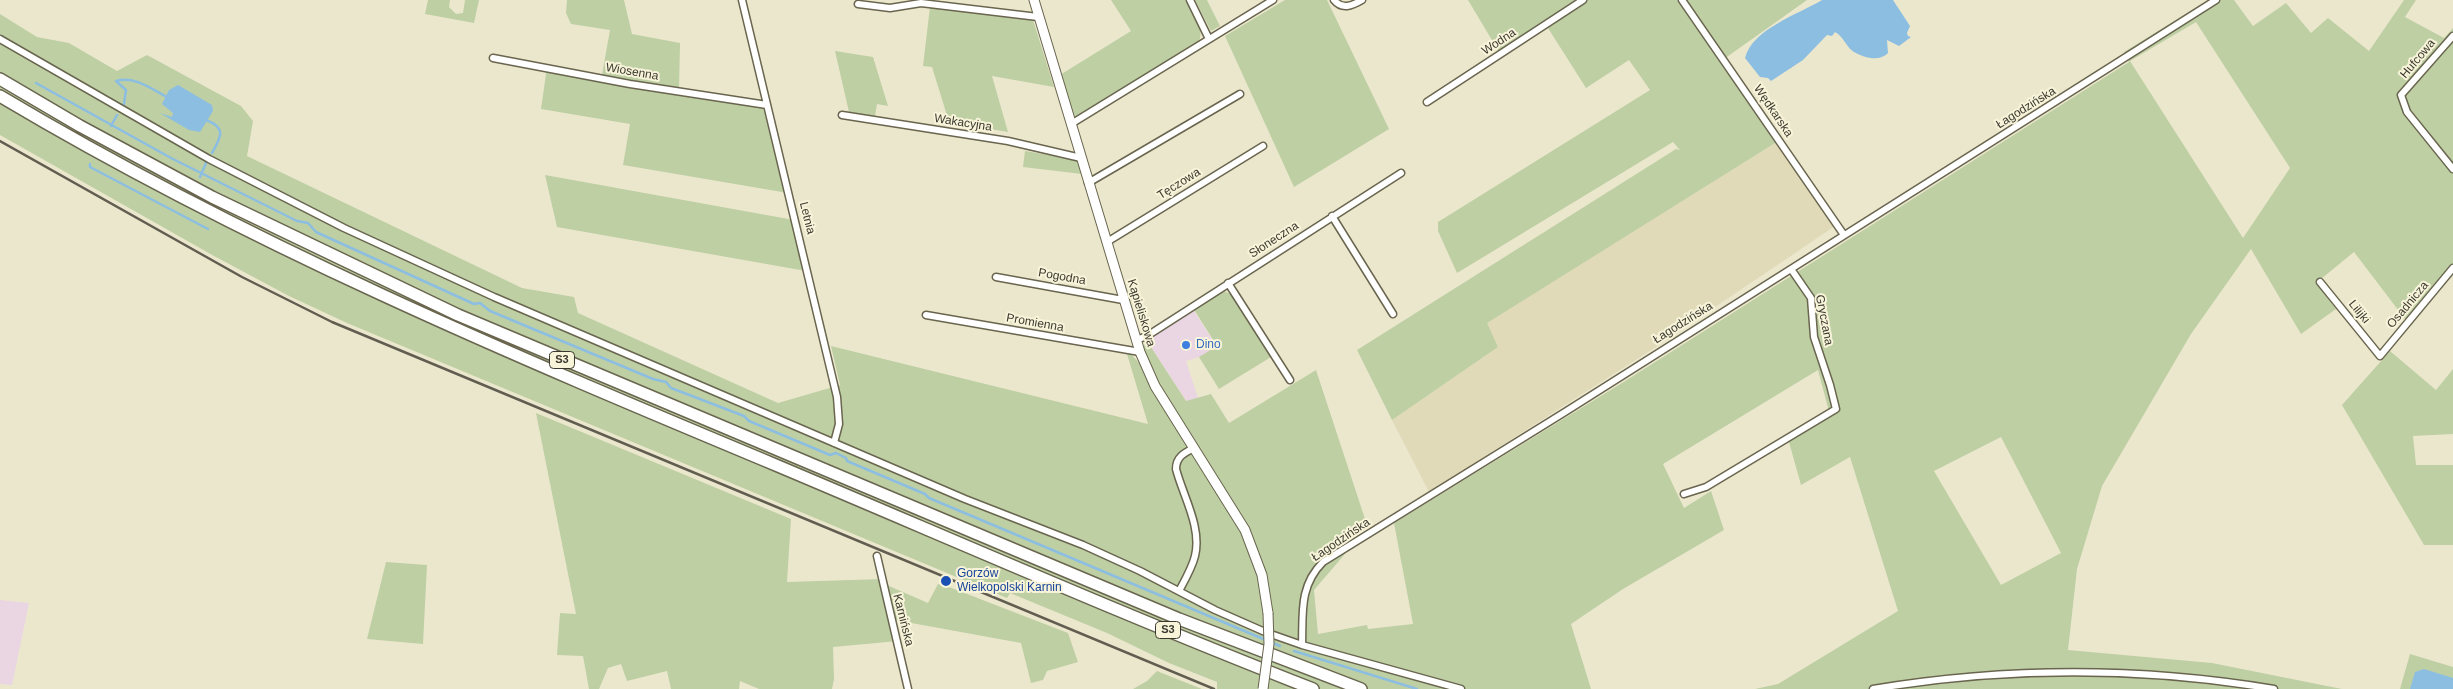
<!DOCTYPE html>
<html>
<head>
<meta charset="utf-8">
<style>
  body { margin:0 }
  canvas { display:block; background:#ebe7cd }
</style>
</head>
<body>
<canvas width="2453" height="689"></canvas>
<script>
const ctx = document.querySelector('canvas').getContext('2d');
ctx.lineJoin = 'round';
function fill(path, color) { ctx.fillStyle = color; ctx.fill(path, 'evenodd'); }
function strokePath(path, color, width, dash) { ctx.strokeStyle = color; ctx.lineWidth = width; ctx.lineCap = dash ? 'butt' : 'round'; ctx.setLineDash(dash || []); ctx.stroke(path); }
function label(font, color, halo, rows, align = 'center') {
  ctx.font = font + ' Helvetica,sans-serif'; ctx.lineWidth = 4; ctx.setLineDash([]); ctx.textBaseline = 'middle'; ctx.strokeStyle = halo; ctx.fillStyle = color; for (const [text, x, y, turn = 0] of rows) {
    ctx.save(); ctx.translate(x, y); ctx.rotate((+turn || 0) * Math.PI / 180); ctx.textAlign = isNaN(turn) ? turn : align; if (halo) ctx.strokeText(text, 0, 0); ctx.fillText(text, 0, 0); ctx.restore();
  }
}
fill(new Path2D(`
  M 1194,311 L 1217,347 L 1199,357 L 1186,361 L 1198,398 L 1187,402 L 1147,341 Z
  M 0,600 L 29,603 L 12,685 L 0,684 Z`), '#ead5e3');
fill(new Path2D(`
  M 1777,142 L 1835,226 L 1659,345 L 1429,492 L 1392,420 L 1498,347 L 1486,323 Z`), '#e0dab9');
fill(new Path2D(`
  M 428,0 L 450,0 L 449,7 L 456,14 L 463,13 L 465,0 L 479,0 L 474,23 L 425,14 Z
  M 567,0 L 624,0 L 632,34 L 680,43 L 679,91 L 766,103 L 788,193 L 623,165 L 630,124 L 541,109 L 547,67 L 600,79 L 602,75 L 610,30 L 571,24 L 566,13 Z
  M 1111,0 L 1187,0 C 1193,12 1205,28 1199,41 L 1078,117 L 1070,113 L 1060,75 L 1131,31 Z
  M 1195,0 L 1207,0 L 1220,26 L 1211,31 Z
  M 1285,0 L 1327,0 L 1389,129 L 1294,187 L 1225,36 Z
  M 1468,0 L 1807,0 L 1724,59 L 1780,140 L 1487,323 L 1498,347 L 1392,420 L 1357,350 L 1676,149 L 1680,150 L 1673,142 L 1457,273 L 1438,231 L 1438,222 L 1650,90 L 1629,60 L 1586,88 L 1548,28 L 1502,57 Z
  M 2208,0 L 2234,0 L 2253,26 L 2286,3 L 2311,33 L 2328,18 L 2369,51 L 2404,0 L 2416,0 L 2405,17 L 2444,38 L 2453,28 L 2453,264 L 2405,319 L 2354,252 L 2316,283 L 2336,309 L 2301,334 L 2251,249 L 2191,334 L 2102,486 L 2077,569 L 2068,650 L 2212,663 L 2342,689 L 1755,689 L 1778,684 L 1898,611 L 1850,457 L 1801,485 L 1789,442 L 1830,415 L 1818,370 L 1663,464 L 1684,508 L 1711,491 L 1724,530 L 1623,589 L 1571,624 L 1591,689 L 1217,689 L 1217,682 L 1169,663 L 1107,633 L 1010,593 L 1007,598 L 347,323 L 289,296 L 214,256 L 0,135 L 0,14 L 37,37 L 69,43 L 117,71 L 147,55 L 241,106 L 253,121 L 247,156 L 522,288 L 574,297 L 578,313 L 778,403 L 840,385 L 831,346 L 1148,424 L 1127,354 L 1131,354 L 1139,363 L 1148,383 L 1168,414 L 1142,349 L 1147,341 L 1186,401 L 1211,394 L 1229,423 L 1316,370 L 1368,528 L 1338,541 L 1345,554 L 1314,590 L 1318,634 L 1367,625 L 1368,629 L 1413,624 L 1394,523 L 1622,383 L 2129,62 L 2124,52 ZM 2196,22 L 2290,168 L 2243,238 L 2130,61 ZM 2001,437 L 2061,553 L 2001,585 L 1934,471 Z
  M 930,7 L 1033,20 L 1054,87 L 992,76 L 1008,132 L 949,122 L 932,67 L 923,66 Z
  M 835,51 L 873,57 L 888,106 L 877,104 L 875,116 L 849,112 Z
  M 1025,151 L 1073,159 L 1078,162 L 1082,174 L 1023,167 Z
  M 545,175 L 794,220 L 806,271 L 557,227 Z
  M 1224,291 L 1232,295 L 1271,357 L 1219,389 L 1199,357 L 1217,346 L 1193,308 Z
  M 2390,351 L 2436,390 L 2453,369 L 2453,434 L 2413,436 L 2416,465 L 2453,465 L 2453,545 L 2424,545 L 2342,405 Z
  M 536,413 L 791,519 L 787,582 L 883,579 L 889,586 L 928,603 L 938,584 L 949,587 L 1068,633 L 1078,662 L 1047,671 L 1043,680 L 1031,683 L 1021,643 L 895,620 L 898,641 L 833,647 L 834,679 L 832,689 L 759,689 L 740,681 L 739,689 L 671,689 L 667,671 L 627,681 L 621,664 L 608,668 L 599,689 L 589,689 L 583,656 L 557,655 L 560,613 L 576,614 Z
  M 386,562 L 427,565 L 423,644 L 367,639 Z
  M 2410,654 L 2453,667 L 2453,689 L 2400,689 Z
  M 1157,671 L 1202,689 L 1133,689 L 1147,681 Z`), '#becfa4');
fill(new Path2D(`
  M 1822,0 L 1893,0 L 1910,26 L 1907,33 L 1908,36 L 1911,37 L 1899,46 L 1887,40 L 1888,53 C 1879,62 1865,58 1854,52 C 1846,47 1844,37 1835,32 L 1832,36 L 1827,35 L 1803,60 L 1771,81 L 1768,78 L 1760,77 L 1745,58 C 1752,29 1799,14 1822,0 Z
  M 178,85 L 212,105 L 213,111 L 200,132 L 189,130 L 160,113 L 172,117 L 173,113 L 162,104 L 169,90 Z
  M 2424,669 L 2453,678 L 2453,689 L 2410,689 L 2415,672 Z`), '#8cbee2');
strokePath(new Path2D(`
  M 36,83 L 171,158 L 297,221 L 308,223 L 316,232 L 474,304 L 480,303 L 490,311 L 653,379 L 666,382 L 671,388 L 744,416 L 749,421 L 830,455 L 836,453 L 846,458 L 847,461 L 925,494 L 929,498 L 1280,646
  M 124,104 L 126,90 L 116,81 C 135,76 150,88 167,97
  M 206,120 C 227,128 221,137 212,153
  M 111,126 L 117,115
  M 90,164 L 90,167 L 208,229
  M 200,177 L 206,163
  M 1294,651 L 1417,689`), '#8cbee2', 2.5);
const street = new Path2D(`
  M 742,0 L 837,397 L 839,424 L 834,443
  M 1190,0 L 1209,39
  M 1334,0 C 1342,10 1352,6 1362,0
  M 1682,0 L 1844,235
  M 858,4 L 890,8 L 921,3 L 1038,17
  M 2453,36 L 2401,95 L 2407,112 L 2453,169
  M 0,39 L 209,159 L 344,228 L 494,297 L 965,499 L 1083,545 L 1140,571 L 1215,610 L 1265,632 L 1302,645 L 1461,689
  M 493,58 L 630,84 L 767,105
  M 1427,102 L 1583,0
  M 842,115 L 1008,141 L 1081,158
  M 1071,124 L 1273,0
  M 1088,183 L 1240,94
  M 1332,216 L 1393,314
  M 1107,242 L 1263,146
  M 996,277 L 1123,300
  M 2320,282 L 2380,356 L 2453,268
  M 1228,283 L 1290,380
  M 926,315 L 1140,352
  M 1136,340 L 1147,336 L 1401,173
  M 1684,494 L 1706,487 L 1836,409 L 1830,385 L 1814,337 L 1811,298 L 1791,269
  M 877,556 L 908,689
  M 1179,591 C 1185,580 1192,568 1195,556 C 1202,527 1183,496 1176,469 C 1176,457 1184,453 1194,448
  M 1302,645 C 1303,613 1299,586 1323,562 L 1565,412 L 2216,0
  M 1873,689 C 2005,667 2142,667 2274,689`);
const secondary = new Path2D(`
  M 1034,0 L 1140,352 L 1155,386 L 1245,530 L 1262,575 L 1268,613`);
const highway = new Path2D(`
  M 0,79 L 80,126 L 212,197 L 458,315 L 1179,619 L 1361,689
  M 0,96 C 248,244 512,355 778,466 C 956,541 1133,619 1313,689`);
strokePath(street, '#69654e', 9);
strokePath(secondary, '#69654e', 11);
strokePath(highway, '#69654e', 14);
strokePath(street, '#fff', 6);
strokePath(secondary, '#fff', 9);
strokePath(highway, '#fff', 11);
strokePath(new Path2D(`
  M 0,141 L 242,277 L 332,322 L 1214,689`), '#615e51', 2.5);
const secondaryBridge = new Path2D(`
  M 1263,689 L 1269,644 L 1268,613`);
strokePath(secondaryBridge, '#69654e', 11, []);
strokePath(secondaryBridge, '#fff', 9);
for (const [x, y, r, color] of [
  [1186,345,5,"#3f7fe0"],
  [946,581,6,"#1a4fb4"]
]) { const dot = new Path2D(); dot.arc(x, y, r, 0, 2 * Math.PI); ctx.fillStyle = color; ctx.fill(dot); strokePath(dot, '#f8f4da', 2); }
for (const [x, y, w] of [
  [562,360,25],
  [1168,630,25]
]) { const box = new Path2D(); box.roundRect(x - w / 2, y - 8.5, w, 17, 4); ctx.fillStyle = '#f8f4da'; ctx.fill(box); strokePath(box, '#3b392f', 1); }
label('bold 11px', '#3b392f', null, [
  ["S3",562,360],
  ["S3",1168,630]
]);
label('12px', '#3b392f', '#f8f4da', [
  ["Wodna",1499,42,-33],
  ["Hufcowa",2418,59,-50],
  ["Wiosenna",632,72,10],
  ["Łagodzińska",2026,108,-32],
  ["Wędkarska",1773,111,56],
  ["Wakacyjna",963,123,9],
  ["Tęczowa",1179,184,-32],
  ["Letnia",807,218,76],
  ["Słoneczna",1274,240,-33],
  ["Pogodna",1062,277,10],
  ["Osadnicza",2408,305,-50],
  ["Lilijki",2359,312,51],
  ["Kąpieliskowa",1141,313,73],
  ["Gryczana",1824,320,79],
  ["Promienna",1035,323,10],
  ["Łagodzińska",1683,323,-32],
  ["Łagodzińska",1341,540,-34],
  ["Karnińska",903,620,76]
]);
label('12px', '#366cbe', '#f8f4da', [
  ["Dino",1196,345]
], 'left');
label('12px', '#164399', '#f8f4da', [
  ["Gorzów",957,574],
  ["Wielkopolski Karnin",957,588]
], 'left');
</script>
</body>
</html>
